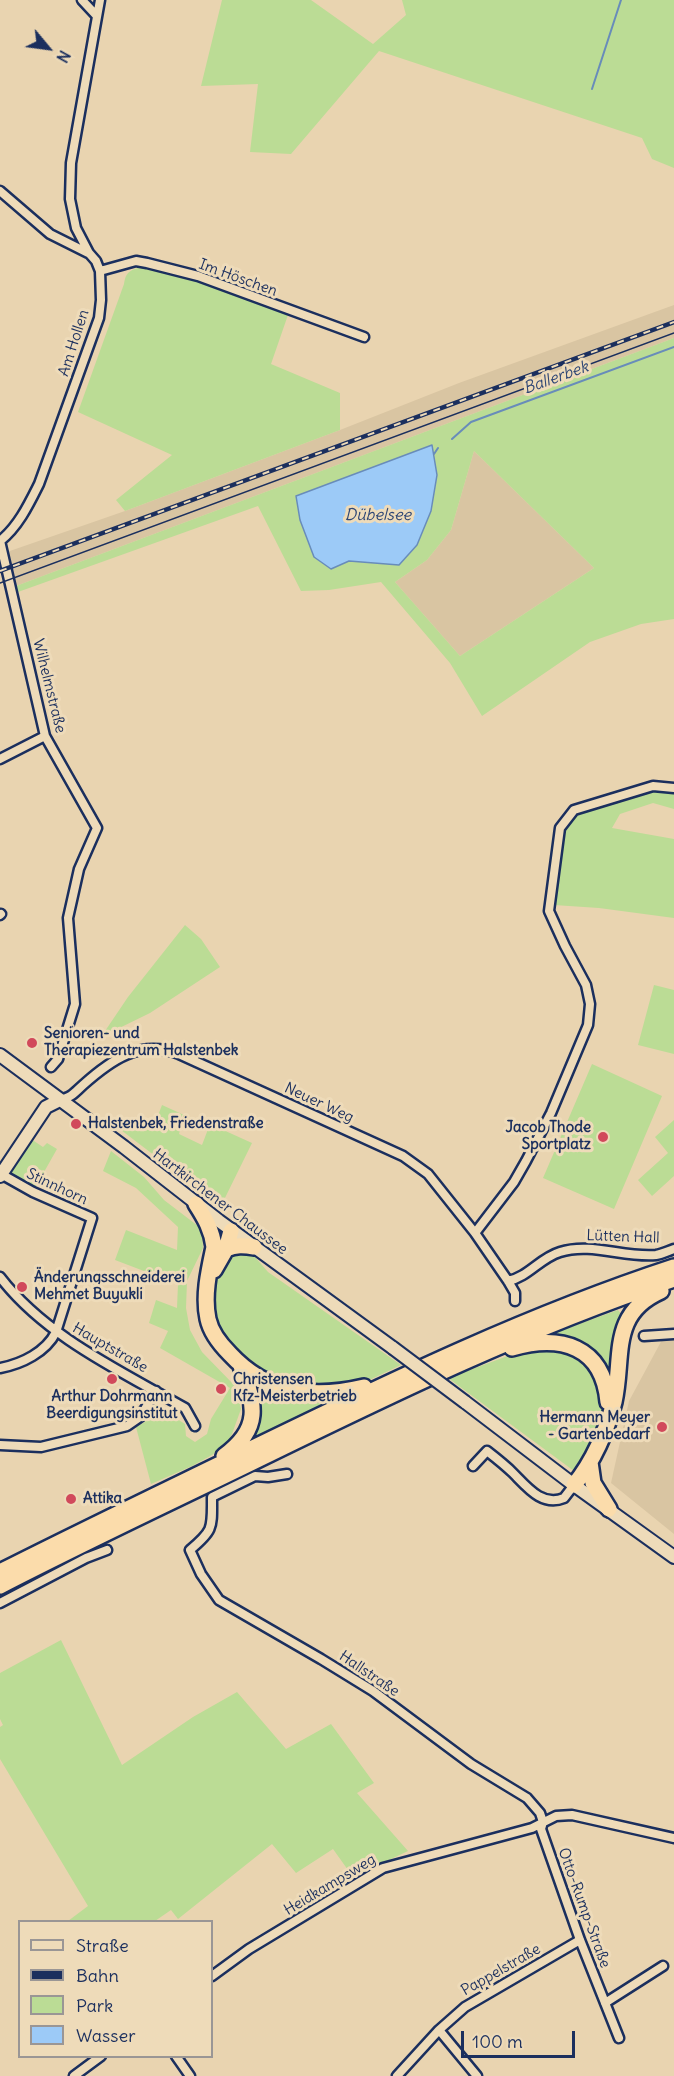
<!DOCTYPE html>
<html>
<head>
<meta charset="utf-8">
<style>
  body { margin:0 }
  #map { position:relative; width:674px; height:2076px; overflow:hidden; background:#e9d4b0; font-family:Delius,sans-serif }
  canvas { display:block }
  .legend { position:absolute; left:18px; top:1920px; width:195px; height:138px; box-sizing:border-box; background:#eedbb9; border:2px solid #9a9695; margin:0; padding:8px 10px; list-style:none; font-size:18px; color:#1b2f5e }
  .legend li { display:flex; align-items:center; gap:12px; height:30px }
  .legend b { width:30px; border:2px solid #9a9695 }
  .north { position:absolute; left:18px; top:18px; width:60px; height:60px; -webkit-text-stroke:4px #eedbb9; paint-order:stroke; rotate:119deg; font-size:16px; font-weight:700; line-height:24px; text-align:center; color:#1b2f5e }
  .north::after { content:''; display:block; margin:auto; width:21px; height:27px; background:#1b2f5e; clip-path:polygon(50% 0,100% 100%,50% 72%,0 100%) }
  .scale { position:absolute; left:461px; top:2031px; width:114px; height:27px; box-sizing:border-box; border:3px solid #1b2f5e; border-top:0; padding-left:8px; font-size:18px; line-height:21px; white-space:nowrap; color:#1b2f5e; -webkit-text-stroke:4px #eedbb9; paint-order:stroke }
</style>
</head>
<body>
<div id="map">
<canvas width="674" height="2076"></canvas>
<ul class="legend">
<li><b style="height:8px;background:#eedbb9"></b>Straße</li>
<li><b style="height:8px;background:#1b2f5e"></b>Bahn</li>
<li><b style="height:16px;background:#bbdc95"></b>Park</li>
<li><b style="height:16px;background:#9ccaf7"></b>Wasser</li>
</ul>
<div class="north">N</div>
<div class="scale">100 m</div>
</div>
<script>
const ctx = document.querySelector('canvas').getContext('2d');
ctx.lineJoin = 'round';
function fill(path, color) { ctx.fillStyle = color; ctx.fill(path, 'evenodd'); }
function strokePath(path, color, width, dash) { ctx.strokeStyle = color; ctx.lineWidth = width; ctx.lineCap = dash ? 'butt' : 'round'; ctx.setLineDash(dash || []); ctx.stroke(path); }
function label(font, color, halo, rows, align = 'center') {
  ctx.font = font + ' Delius,sans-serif'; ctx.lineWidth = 6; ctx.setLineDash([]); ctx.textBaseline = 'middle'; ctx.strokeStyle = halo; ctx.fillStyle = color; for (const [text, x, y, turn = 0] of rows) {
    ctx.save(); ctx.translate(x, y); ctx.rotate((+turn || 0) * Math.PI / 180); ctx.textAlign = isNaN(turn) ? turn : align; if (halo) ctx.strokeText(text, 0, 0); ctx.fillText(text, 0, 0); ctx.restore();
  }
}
fill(new Path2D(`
  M 674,305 L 674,338 L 16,586 L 7,552 L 125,511 L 340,430 L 459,383 Z
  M 474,451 L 594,568 L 460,656 L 395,582 L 427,560 L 451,530 Z
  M 663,1338 L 674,1339 L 674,1534 L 611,1483 L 629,1401 Z`), '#d9c5a2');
fill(new Path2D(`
  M 222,0 L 311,0 L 373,44 L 406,15 L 402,0 L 674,0 L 674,168 L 652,159 L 642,138 L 379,51 L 291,154 L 250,152 L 258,84 L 201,86 Z
  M 140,267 L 186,276 L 289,312 L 271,364 L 340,393 L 340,430 L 125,511 L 116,500 L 172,455 L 78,412 L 124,284 C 126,272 129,271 140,267 Z
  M 674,338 L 674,619 L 641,624 L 590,642 L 482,716 L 450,663 L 381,582 L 329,590 L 301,591 L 258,506 L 18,592 L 16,586 ZM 474,451 L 594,568 L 460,656 L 395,582 L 427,560 L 451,530 ZM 417,545 L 399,565 L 349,561 Z
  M 656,790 L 674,792 L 674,809 L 653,803 L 620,814 L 612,828 L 674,839 L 674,918 L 599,908 L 554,905 L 563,830 L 576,814 Z
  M 185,925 L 201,939 L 220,967 L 150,1013 L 101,1037 L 128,997 Z
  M 654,985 L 674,990 L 674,1054 L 638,1045 Z
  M 592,1064 L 662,1096 L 614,1209 L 543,1178 Z
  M 162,1105 L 184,1115 L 179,1134 L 202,1145 L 210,1124 L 252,1143 L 221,1206 L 117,1127 L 154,1126 Z
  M 674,1120 L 674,1176 L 652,1196 L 638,1180 L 668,1153 L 655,1137 Z
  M 31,1139 L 43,1147 L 47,1143 L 57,1149 L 35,1188 L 8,1174 Z
  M 111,1151 L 144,1177 L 164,1200 L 202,1229 L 203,1248 L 187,1281 L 186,1308 L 190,1330 L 202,1352 L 236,1387 L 241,1409 L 232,1434 L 226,1444 L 212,1455 L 192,1466 L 151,1484 L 136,1427 L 145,1422 L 155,1405 L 185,1424 L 186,1436 L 195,1442 L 207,1434 L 211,1419 L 230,1388 L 160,1348 L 168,1331 L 149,1323 L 156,1300 L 177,1308 L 178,1284 L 115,1260 L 126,1230 L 177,1250 L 178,1227 L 136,1188 L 103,1171 Z
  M 247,1252 L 255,1257 L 268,1272 L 401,1365 L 361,1384 L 304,1389 L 257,1371 L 220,1336 L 213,1319 L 212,1288 L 229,1254 Z
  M 618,1310 L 623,1317 L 613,1391 L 606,1372 L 540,1338 Z
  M 562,1347 L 588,1362 L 604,1401 L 601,1422 L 574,1471 L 448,1378 L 524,1350 Z
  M 250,1378 L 334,1397 L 334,1400 L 248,1442 Z
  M 61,1640 L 122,1765 L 193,1717 L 237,1692 L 286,1749 L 331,1724 L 374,1783 L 357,1793 L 408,1851 L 353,1877 L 333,1849 L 296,1873 L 272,1844 L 178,1919 L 171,1910 L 155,1921 L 68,1921 L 88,1906 L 0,1759 L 0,1727 L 3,1725 L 0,1719 L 0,1673 Z`), '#bbdc95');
const water = new Path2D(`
  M 432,445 L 437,475 L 431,511 L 417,545 L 399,565 L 349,561 L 331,569 L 314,557 L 300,520 L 296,496 Z`);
fill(water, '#9ccaf7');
strokePath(water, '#688cba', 1.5);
strokePath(new Path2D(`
  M 592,89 L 621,0
  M 452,439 L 471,422 L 674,347
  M 434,454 L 438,448`), '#688cba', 2);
const street = new Path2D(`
  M 82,0 L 96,15
  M 0,191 L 50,234 L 88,253
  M 100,271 L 136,261 L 147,263 L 198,276 L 364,337
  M 0,759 L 45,736
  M 0,915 L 1,914
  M 51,1067 L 58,1059 L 75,1004 L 68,918 L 79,869 L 97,828 L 45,736 L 0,541 C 18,527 29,504 39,484 L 99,318 L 101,300 L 100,271 L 96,261 L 89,253 L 76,228 L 70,199 L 71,163 L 100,0
  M 60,1100 C 73,1096 73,1094 83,1085 C 111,1060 140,1039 179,1054 L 403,1156 L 428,1174 L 475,1233 L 508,1281 L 515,1293 L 515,1301
  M 475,1233 L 514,1182 L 526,1161 L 551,1113 L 588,1025 L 590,1004 L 586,985 L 565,946 L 549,911 L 560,828 L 574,810 L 653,786 L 674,788
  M 0,1277 C 46,1337 121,1371 185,1408 L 195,1426
  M 508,1281 C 528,1277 540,1258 560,1252 C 591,1242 624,1258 656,1255 C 662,1254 668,1251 674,1249
  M 644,1336 L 674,1334
  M 0,1368 C 22,1364 46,1352 56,1332 L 92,1218 L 33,1192 L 1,1174
  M 0,1445 L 41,1447 L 127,1426 L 140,1417 L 156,1391
  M 473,1466 L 487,1451 C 496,1458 505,1465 513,1473 C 527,1487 542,1507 564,1498 L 574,1485
  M 287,1474 L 268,1477 L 255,1476 L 212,1497 C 212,1528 214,1530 190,1550 L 201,1574 L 219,1600 L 321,1659 L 373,1691 L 471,1764 L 527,1798 L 540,1813 L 543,1822 L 541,1829 L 580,1940 L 619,2038
  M 0,1603 L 86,1558 L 107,1550
  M 212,1976 L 249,1949 L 383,1868 L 532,1828 L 556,1816 L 572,1815 L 674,1838
  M 605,2003 L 663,1966
  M 439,2030 L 477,2076
  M 176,2056 L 190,2076
  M 74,2076 L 101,2056
  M 397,2076 L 439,2030 L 465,2007 L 580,1940`);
const secondary = new Path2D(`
  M 0,1055 L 124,1147 L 219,1221 L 393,1348
  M 0,1176 L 46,1107 L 60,1100
  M 465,1402 L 574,1485 L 674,1557`);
const highway = new Path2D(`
  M 196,1204 C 205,1218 212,1230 214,1247 C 209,1270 203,1296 208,1319 C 211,1333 220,1344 230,1354 C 267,1394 313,1399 364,1387
  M 226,1249 C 236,1245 243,1245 254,1247
  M 214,1270 L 226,1249 L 231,1231
  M 512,1348 C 561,1334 603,1346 608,1402
  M 224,1456 C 262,1428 255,1405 241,1366
  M 590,1462 L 593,1483 L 609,1509
  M 574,1485 C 593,1462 607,1430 614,1402 C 624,1357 609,1314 661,1291
  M 0,1572 C 85,1529 171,1488 257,1446 C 393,1380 530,1314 674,1267
  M 0,1586 C 85,1542 171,1502 257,1460 C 394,1393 530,1327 674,1279`);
strokePath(street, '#1b2f5e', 13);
strokePath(secondary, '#1b2f5e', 16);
strokePath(highway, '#1b2f5e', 20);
strokePath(street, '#eedbb9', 8);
strokePath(secondary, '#eedbb9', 12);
strokePath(highway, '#fbdcab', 15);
strokePath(new Path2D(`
  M 0,583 L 674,333`), '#1b2f5e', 1.5);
const rail = new Path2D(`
  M 0,571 L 674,322`);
strokePath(rail, '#1b2f5e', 4.5);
strokePath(rail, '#eedbb9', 2, [7]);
const secondaryBridge = new Path2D(`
  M 393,1348 L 465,1402`);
strokePath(secondaryBridge, '#1b2f5e', 16, []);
strokePath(secondaryBridge, '#eedbb9', 12);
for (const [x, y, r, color] of [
  [32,1043,6,"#d1495b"],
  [76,1124,6,"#d1495b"],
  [603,1137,6,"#d1495b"],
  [22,1287,6,"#d1495b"],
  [112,1379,6,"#d1495b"],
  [221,1389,6,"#d1495b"],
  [662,1427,6,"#d1495b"],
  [71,1499,6,"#d1495b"]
]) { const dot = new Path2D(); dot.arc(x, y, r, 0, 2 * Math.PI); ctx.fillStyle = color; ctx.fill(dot); strokePath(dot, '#eedbb9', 2); }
label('15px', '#1b2f5e', '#eedbb9', [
  ["Im Höschen",238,278,20],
  ["Am Hollen",74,343,-72],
  ["Wilhelmstraße",49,686,76],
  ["Neuer Weg",319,1103,25],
  ["Stinnhorn",57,1187,25],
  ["Hartkirchener Chaussee",220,1202,37],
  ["Lütten Hall",623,1237,2],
  ["Hauptstraße",110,1348,30],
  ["Hallstraße",369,1674,34],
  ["Heidkampsweg",330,1885,-31],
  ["Otto-Rump-Straße",584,1908,70],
  ["Pappelstraße",501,1970,-30]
]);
label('bold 15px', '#1b2f5e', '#eedbb9', [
  ["Senioren- und",44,1034],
  ["Therapiezentrum Halstenbek",44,1051],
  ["Halstenbek, Friedenstraße",88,1124],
  ["Jacob Thode",591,1128,"right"],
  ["Sportplatz",591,1145,"right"],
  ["Änderungsschneiderei",34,1278],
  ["Mehmet Buyukli",34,1295],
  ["Christensen",233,1380],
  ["Kfz-Meisterbetrieb",233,1397],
  ["Arthur Dohrmann",112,1397,"center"],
  ["Beerdigungsinstitut",112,1414,"center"],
  ["Hermann Meyer",650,1418,"right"],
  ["- Gartenbedarf",650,1435,"right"],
  ["Attika",83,1499]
], 'left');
label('italic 16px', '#2e4675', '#eedbb9', [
  ["Ballerbek",556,378,-20],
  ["Dübelsee",378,515]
]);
</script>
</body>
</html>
